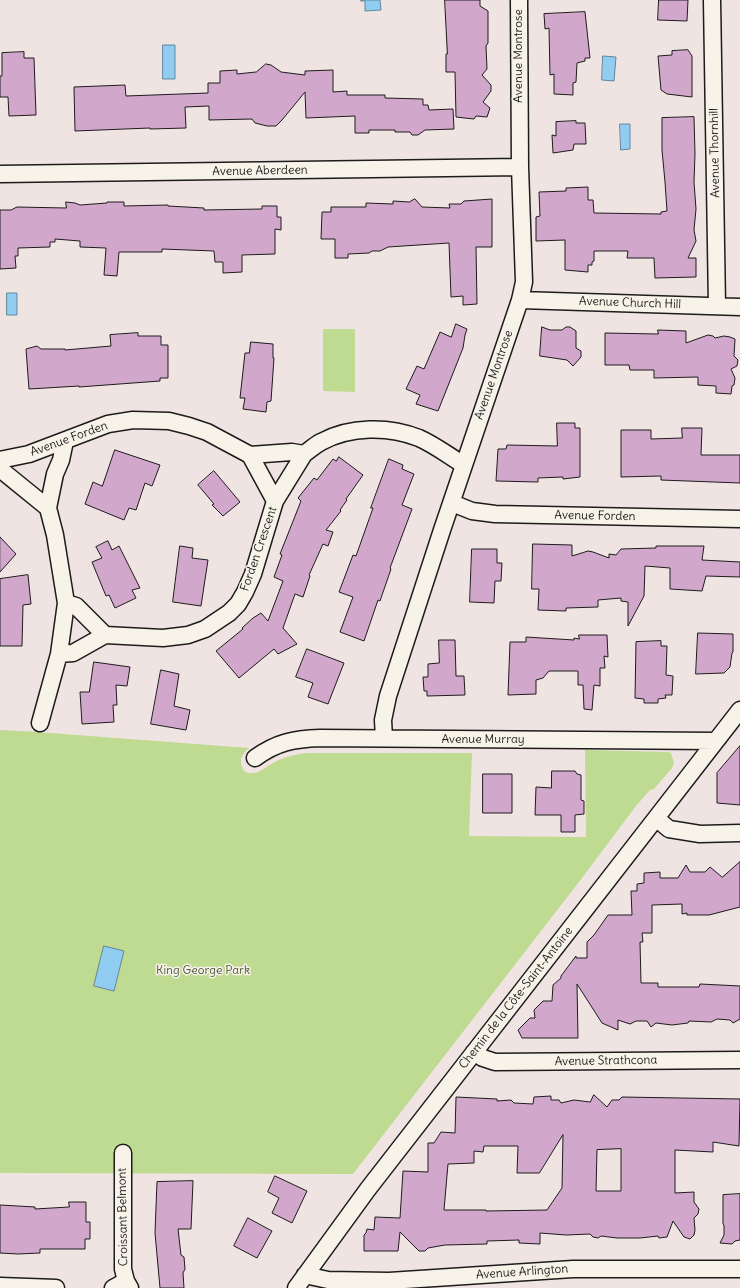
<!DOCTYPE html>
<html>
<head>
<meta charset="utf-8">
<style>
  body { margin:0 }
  canvas { display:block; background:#f0e4e2 }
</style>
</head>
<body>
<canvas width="740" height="1288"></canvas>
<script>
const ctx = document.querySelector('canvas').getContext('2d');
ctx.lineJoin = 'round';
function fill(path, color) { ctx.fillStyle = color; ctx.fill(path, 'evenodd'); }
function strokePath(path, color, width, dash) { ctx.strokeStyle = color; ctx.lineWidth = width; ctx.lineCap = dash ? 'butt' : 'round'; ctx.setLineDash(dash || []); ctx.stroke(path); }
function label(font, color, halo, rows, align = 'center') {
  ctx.font = font + ' Delius,sans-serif'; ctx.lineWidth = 3; ctx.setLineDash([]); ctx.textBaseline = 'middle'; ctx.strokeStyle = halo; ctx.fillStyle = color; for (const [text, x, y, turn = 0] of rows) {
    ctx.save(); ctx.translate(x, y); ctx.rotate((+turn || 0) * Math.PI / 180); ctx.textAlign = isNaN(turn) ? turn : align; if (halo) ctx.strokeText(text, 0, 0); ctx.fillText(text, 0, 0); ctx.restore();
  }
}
fill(new Path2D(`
  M 323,329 L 355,329 L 355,392 L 323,391 Z
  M 0,730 L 37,732 L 249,748 C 241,755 238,761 244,771 C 256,779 268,764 279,760 C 288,756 297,754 307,753 L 472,753 L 469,836 L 586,837 L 585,750 L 668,752 L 671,753 L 674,763 L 672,768 L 654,789 L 650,790 L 636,806 L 582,878 L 353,1174 L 0,1173 Z`), '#bfda91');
const water = new Path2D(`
  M 361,0 L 380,0 L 381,10 L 365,11 L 365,1 L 361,1 Z
  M 163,45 L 175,45 L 175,79 L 163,79 Z
  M 603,56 L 616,57 L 614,81 L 602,80 Z
  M 620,124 L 630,124 L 630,149 L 621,150 Z
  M 7,293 L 17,293 L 17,315 L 7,315 Z
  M 104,946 L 124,951 L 114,991 L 94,986 Z`);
fill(water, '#91ccf1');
strokePath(water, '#62869c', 1);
const building = new Path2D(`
  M 445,0 L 480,0 L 480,6 L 488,11 L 488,43 L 486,46 L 487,69 L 482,75 L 491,85 L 491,91 L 483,102 L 490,108 L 487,117 L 476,116 L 474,119 L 456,117 L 455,72 L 446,72 L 446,54 L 447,54 Z
  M 659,0 L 688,0 L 687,21 L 658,20 Z
  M 585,12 L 590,58 L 585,58 L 585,61 L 577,63 L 576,82 L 573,83 L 573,95 L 554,94 L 554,74 L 550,75 L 549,28 L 545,29 L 544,14 Z
  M 688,50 L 692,56 L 692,97 L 667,94 L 661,90 L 658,56 L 672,55 L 672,51 Z
  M 24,52 L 24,58 L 34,58 L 36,115 L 9,116 L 8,97 L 0,97 L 0,76 L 2,76 L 2,53 Z
  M 266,64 L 271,65 L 281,72 L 305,75 L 305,71 L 333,70 L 333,92 L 347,91 L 347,95 L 385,95 L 385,98 L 423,99 L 423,105 L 428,105 L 429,110 L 453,109 L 454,129 L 425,130 L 418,135 L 412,135 L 410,132 L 395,132 L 395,130 L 369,130 L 369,133 L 355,133 L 355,116 L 306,118 L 305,92 L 282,120 L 276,126 L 267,126 L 255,123 L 252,119 L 209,120 L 209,106 L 185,107 L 186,128 L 150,129 L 150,128 L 75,131 L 74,87 L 125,85 L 126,96 L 208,93 L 208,83 L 220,83 L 220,71 L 237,70 L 237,74 L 256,72 Z
  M 694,117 L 695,154 L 694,182 L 696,209 L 694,230 L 696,241 L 688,258 L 696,258 L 696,277 L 655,278 L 654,258 L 627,258 L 628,251 L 594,251 L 594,261 L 592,262 L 592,265 L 588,265 L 588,272 L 565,270 L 565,240 L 536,241 L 536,217 L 540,216 L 539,192 L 566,191 L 566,188 L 588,187 L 588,200 L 593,200 L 594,213 L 661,214 L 661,212 L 667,211 L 665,182 L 662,150 L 662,118 Z
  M 576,121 L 576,123 L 585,123 L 586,144 L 574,144 L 573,150 L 553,153 L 552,135 L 556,136 L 556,122 Z
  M 415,199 L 422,207 L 450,208 L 449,204 L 461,204 L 464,201 L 492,199 L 492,247 L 476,247 L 477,304 L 463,305 L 463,296 L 451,297 L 449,243 L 388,247 L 380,251 L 372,251 L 369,253 L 348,254 L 348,258 L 335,258 L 335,239 L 321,239 L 322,212 L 331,212 L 331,207 L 366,207 L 366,203 L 393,204 L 393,201 L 409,202 Z
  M 66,202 L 75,203 L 80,205 L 107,203 L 107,202 L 124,202 L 124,206 L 168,205 L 168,206 L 204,208 L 204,210 L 262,209 L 262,206 L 277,206 L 277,217 L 281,217 L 281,230 L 275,229 L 275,254 L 242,255 L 242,272 L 223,273 L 223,262 L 215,262 L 214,251 L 162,249 L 162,252 L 119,252 L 117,276 L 104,275 L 106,248 L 80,247 L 80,241 L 55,239 L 55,242 L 50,242 L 50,247 L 18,248 L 18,256 L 15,256 L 16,268 L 0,269 L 0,210 L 11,210 L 17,207 L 66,208 Z
  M 456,324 L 467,329 L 465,335 L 463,348 L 438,411 L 416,404 L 420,395 L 406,389 L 417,366 L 424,369 L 440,332 L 451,337 Z
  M 542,327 L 550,330 L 562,330 L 566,327 L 570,327 L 576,331 L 576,348 L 581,351 L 581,357 L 573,366 L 567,360 L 540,356 Z
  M 658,330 L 686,331 L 686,343 L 708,335 L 713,336 L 715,338 L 724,336 L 730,337 L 735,339 L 734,356 L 738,360 L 737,366 L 731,369 L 735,378 L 734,385 L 732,386 L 731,394 L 716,393 L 716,386 L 698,385 L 698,377 L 654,378 L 654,370 L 630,370 L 629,365 L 605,365 L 605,333 L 658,334 Z
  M 138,333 L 138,336 L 161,336 L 161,345 L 168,345 L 168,378 L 160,378 L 160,381 L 79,387 L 79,386 L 29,389 L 26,349 L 37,346 L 41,349 L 65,349 L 65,350 L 111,346 L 110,335 Z
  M 251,342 L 273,344 L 273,358 L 274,358 L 271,401 L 267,402 L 266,412 L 243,409 L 245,398 L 240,398 L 245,353 L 249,353 Z
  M 557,423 L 575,423 L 575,428 L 580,428 L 580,477 L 563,479 L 563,477 L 538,478 L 538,482 L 496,481 L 498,449 L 506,449 L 507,445 L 557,446 Z
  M 682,428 L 702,428 L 701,455 L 740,455 L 740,483 L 661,480 L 661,476 L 621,477 L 621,430 L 651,430 L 651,439 L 682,438 Z
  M 115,450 L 160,465 L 152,486 L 145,483 L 136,510 L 129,508 L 124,520 L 85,504 L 93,482 L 102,486 Z
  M 339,457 L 363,475 L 346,499 L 347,500 L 340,510 L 341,511 L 326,530 L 333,532 L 328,546 L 323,544 L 309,575 L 310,576 L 303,597 L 295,594 L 283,628 L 297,644 L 278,654 L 274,649 L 239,678 L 216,651 L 243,629 L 242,628 L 253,618 L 261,613 L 268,621 L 283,581 L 274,577 L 282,555 L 280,554 L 301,501 L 298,498 L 314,478 L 317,480 L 333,459 L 336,461 Z
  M 389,459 L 403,465 L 402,469 L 414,474 L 402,505 L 412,509 L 390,568 L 391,569 L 380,601 L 378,600 L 364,641 L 340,632 L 353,597 L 339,592 L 353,555 L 356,556 L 373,508 L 371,508 Z
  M 214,471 L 240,502 L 223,516 L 212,505 L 214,504 L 198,485 Z
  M 0,537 L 16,554 L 0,572 Z
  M 108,541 L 112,550 L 119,546 L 140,588 L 132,590 L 136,598 L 115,608 L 109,595 L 106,596 L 92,562 L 102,558 L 96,547 Z
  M 533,544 L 572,545 L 572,556 L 588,551 L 593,552 L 609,558 L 609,554 L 616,555 L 621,549 L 656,548 L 656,546 L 704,546 L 702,560 L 740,562 L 740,577 L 706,576 L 702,591 L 670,589 L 670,568 L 645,566 L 644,596 L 628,626 L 628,602 L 621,601 L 621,598 L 598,600 L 598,607 L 566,608 L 566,611 L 538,610 L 539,589 L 532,589 Z
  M 180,546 L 193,548 L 192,558 L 208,560 L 201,606 L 173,602 Z
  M 472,549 L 497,549 L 497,563 L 502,563 L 501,581 L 495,581 L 494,603 L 470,602 Z
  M 28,575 L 31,604 L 23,605 L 22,646 L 0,646 L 0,579 Z
  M 698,633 L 733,634 L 733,652 L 732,653 L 730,667 L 724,673 L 696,674 Z
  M 579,635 L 607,635 L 608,657 L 604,656 L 605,668 L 600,668 L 600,686 L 594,685 L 592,710 L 584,709 L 583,685 L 578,685 L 578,671 L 549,671 L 543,678 L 536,680 L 536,694 L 508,695 L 510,642 L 526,642 L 526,637 L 574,640 L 574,638 L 579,639 Z
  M 439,640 L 455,640 L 456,676 L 464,676 L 465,695 L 427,696 L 427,691 L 424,691 L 423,677 L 428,677 L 428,664 L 439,663 Z
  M 661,641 L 661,646 L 667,646 L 666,675 L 673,676 L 672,695 L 665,695 L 666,698 L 658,699 L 658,703 L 644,703 L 644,699 L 635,698 L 636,642 Z
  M 307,649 L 344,663 L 328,704 L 308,697 L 313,683 L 296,677 Z
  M 94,662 L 130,667 L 127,686 L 116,685 L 117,705 L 113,705 L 114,722 L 82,724 L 80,692 L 89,692 Z
  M 161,670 L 179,674 L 174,706 L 190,710 L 186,730 L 151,724 Z
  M 740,746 L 740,805 L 717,803 L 717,773 Z
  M 552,771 L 575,771 L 577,774 L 581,775 L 581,800 L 584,801 L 584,814 L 575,815 L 575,832 L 561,832 L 561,815 L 535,815 L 536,787 L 551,788 Z
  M 483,774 L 512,774 L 512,813 L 483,813 Z
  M 740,862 L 740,907 L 709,915 L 687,915 L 687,913 L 682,914 L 682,904 L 652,905 L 652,933 L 642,933 L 643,942 L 640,942 L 641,983 L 658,983 L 658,987 L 699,987 L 700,984 L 740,986 L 740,1019 L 733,1023 L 730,1020 L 717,1019 L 711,1022 L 689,1021 L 688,1023 L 672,1025 L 656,1023 L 651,1027 L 647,1021 L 636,1021 L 630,1024 L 618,1020 L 618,1030 L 602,1023 L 577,984 L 578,1038 L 522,1038 L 518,1030 L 530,1018 L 535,1018 L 534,1010 L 543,1001 L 552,1001 L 553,985 L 561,978 L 561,976 L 576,956 L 576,958 L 587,958 L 587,942 L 594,935 L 608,915 L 632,915 L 631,891 L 637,891 L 637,884 L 644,883 L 644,873 L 660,872 L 660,878 L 678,878 L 686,865 L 690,872 L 705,872 L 710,867 L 722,877 Z
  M 594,1095 L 607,1107 L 612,1100 L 619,1100 L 622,1097 L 740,1099 L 739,1146 L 713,1142 L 713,1152 L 675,1150 L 675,1193 L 694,1192 L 694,1202 L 699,1209 L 698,1214 L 694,1218 L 695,1230 L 694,1235 L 690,1239 L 684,1237 L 673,1221 L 667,1237 L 659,1238 L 658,1236 L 640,1238 L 617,1238 L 601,1236 L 598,1238 L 593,1237 L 590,1234 L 566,1235 L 540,1233 L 540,1244 L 519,1243 L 519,1240 L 487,1241 L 487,1244 L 445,1245 L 428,1248 L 425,1251 L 419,1251 L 400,1232 L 398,1251 L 364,1251 L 364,1235 L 366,1233 L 367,1229 L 374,1230 L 375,1217 L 400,1218 L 403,1171 L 428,1172 L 428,1143 L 434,1143 L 441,1132 L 455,1133 L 456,1097 L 497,1099 L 497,1101 L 511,1100 L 514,1103 L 533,1104 L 534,1097 L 551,1096 L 551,1100 L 559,1100 L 561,1103 L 574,1100 L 590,1102 ZM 563,1135 L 562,1188 L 547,1210 L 486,1211 L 486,1210 L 444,1210 L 448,1164 L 474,1163 L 474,1151 L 483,1152 L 484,1146 L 518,1146 L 517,1173 L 539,1173 ZM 621,1149 L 621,1191 L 596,1191 L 597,1150 Z
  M 275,1176 L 307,1191 L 292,1223 L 272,1213 L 279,1198 L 268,1192 Z
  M 193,1181 L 191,1229 L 178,1229 L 181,1255 L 184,1257 L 185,1269 L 183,1273 L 184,1288 L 160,1288 L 155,1233 L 157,1182 Z
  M 740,1194 L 740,1240 L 735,1241 L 732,1244 L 720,1243 L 724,1235 L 724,1225 L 723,1224 L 723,1195 Z
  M 69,1202 L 86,1202 L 86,1222 L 90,1222 L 90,1239 L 85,1239 L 85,1249 L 40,1249 L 40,1253 L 18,1254 L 0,1253 L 0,1205 L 35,1207 L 35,1209 L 69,1207 Z
  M 248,1218 L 272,1231 L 257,1258 L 234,1246 Z`);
fill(building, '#d2a7cc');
strokePath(building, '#1c1c1c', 1);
const minor = new Path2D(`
  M 712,0 L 717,306
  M 0,174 L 520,167
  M 520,300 L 740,307
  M 250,455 L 275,501
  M 0,460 L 29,454 L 108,424 L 133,420 L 169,421 L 189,426 L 207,432 L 250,455 L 292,452 L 304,454 C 310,450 315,445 321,442 C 350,426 389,426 419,438 C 435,445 449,456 464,465
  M 0,469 L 48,508 L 55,535 L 66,603 L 76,606 L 105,635 L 163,638 L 188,635 L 205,629 L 229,613 L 238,604 L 245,592 L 253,574 L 275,501 L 304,454
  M 452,503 L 472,511 L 495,514 L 740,519
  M 48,508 L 55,474 L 61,460 L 65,441
  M 59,654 L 73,653 L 105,635
  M 40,723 L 59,654 L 66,603
  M 384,738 L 383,720 L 388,696 L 442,530 L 520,300 L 524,282 L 520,167 L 519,0
  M 255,758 C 277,742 294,739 320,738 L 716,741
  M 657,819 L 669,829 L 700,834 L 740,833
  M 474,1052 L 483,1058 L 495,1062 L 740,1060
  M 123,1153 L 123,1269 L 126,1281 L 130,1288
  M 305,1275 L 328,1280 L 389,1281 L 573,1269 L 740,1269
  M 0,1286 L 56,1288
  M 113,1288 L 126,1281
  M 296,1288 L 368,1189 L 740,710`);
strokePath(minor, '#1c1c1c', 19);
strokePath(minor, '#f7f3e8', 16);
label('12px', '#1c1c1c', '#f7f3e8', [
  ["Avenue Montrose",519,56,-90],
  ["Avenue Thornhill",715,153,-91],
  ["Avenue Aberdeen",260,171,-1],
  ["Avenue Church Hill",630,303,2],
  ["Avenue Montrose",494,375,-71],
  ["Avenue Forden",69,439,-20],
  ["Avenue Forden",595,516,1],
  ["Forden Crescent",259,549,-71],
  ["Avenue Murray",483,740],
  ["Chemin de la Côte-Saint-Antoine",516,998,-52],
  ["Avenue Strathcona",606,1061,-1],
  ["Croissant Belmont",123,1217,-91],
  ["Avenue Arlington",522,1272,-4]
]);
label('12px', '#4d553f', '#f7f3e8', [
  ["King George Park",203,971]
]);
</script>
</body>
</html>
